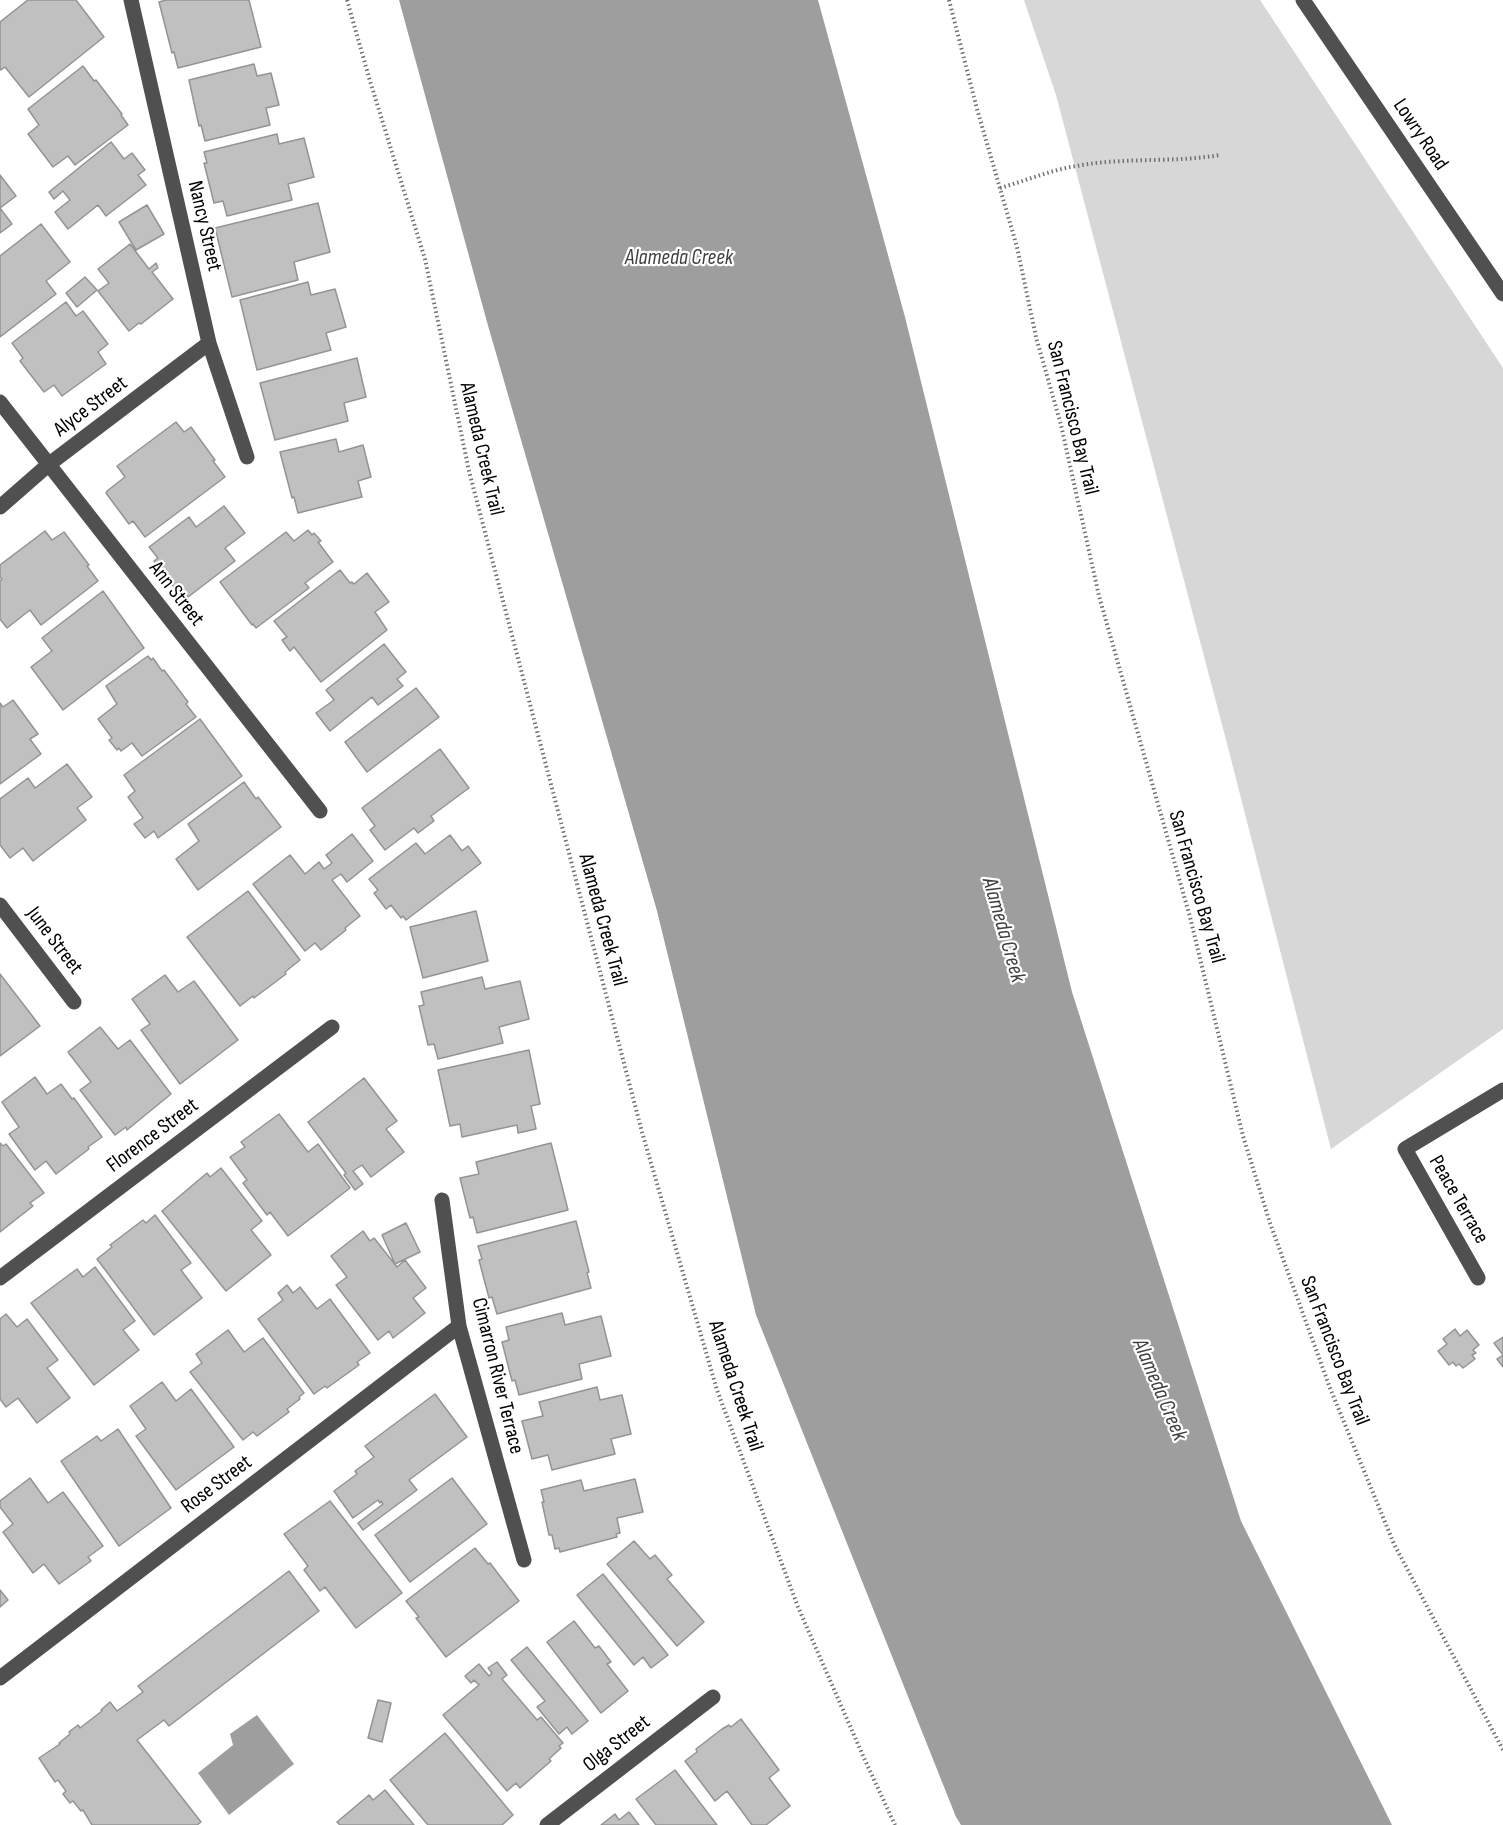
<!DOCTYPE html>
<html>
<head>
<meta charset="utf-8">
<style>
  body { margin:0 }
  canvas { display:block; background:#fff }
</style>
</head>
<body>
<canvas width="1503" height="1825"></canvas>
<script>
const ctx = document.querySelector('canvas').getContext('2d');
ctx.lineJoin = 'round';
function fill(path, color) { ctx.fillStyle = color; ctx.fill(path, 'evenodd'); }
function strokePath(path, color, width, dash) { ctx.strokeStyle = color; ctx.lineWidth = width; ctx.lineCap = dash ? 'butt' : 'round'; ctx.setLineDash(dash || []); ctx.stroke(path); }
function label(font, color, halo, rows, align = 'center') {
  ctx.font = font + ' "Sofia Sans Condensed",sans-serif'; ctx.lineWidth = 4.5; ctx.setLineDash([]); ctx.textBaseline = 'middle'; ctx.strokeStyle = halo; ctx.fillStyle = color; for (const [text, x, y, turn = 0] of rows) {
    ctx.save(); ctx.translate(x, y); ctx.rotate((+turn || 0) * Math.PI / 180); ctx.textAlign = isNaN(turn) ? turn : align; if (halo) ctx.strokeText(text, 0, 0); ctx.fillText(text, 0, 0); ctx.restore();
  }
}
fill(new Path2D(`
  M 1024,0 L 1260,0 L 1503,368 L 1503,1029 L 1331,1149 L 1225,736 L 1056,95 Z`), '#d7d7d7');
fill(new Path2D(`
  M 399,0 L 818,0 L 905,317 L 1072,992 L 1241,1521 L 1392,1825 L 961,1825 L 956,1817 L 756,1315 L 657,911 L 487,322 Z
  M 257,1715 L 294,1764 L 229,1815 L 198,1773 L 233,1745 L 230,1734 Z`), '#9e9e9e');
const building = new Path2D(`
  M 28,0 L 76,0 L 104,37 L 29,97 L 5,67 L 1,70 L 0,68 L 0,22 Z
  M 166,0 L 249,0 L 261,47 L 178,68 L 174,52 L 172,53 L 159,2 Z
  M 254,64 L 257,76 L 271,73 L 279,105 L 266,108 L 270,125 L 205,141 L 201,125 L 199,126 L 189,80 Z
  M 83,66 L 94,81 L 96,80 L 122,114 L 121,115 L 128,125 L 75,165 L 68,156 L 53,167 L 28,134 L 39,125 L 28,109 Z
  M 277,134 L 279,144 L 304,138 L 314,177 L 288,184 L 292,200 L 227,216 L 223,201 L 214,203 L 204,163 L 207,163 L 204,152 Z
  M 111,142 L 124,159 L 132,153 L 145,170 L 138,175 L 146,185 L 106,216 L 98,205 L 68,229 L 55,212 L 70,200 L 63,191 L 54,199 L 49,192 Z
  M 0,175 L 16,196 L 0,208 L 12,224 L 0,233 Z
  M 318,203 L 330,252 L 294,262 L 298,280 L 232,297 L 215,228 Z
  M 147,205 L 164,234 L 136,250 L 119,222 Z
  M 41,224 L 70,262 L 46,281 L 56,294 L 0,337 L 0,256 Z
  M 130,244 L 149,269 L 156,263 L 158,268 L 152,272 L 173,299 L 141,324 L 139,323 L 129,331 L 98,291 L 109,283 L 98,269 Z
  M 85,277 L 97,290 L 77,307 L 66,293 Z
  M 308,282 L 311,295 L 335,289 L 346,327 L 326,333 L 331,350 L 257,370 L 240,300 Z
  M 66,302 L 76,316 L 83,311 L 108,344 L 98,352 L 106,364 L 62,396 L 54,385 L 44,392 L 20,361 L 23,358 L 12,343 Z
  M 357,358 L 366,397 L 344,403 L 348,421 L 275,440 L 260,383 Z
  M 176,422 L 184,432 L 191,427 L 215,460 L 213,461 L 225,477 L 145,537 L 133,521 L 129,524 L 106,493 L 107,491 L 125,477 L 117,466 Z
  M 336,439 L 339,452 L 363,445 L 371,477 L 358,481 L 362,497 L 298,513 L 294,497 L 292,498 L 280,452 Z
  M 224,506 L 245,533 L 225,548 L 235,561 L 188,597 L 177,584 L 174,587 L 154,561 L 158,558 L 149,547 L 189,517 L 196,527 Z
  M 308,530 L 312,535 L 314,533 L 321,541 L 318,542 L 333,562 L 305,583 L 309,588 L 256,628 L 253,624 L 252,625 L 220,582 L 286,532 L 294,541 Z
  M 45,531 L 52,540 L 64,532 L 89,565 L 87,566 L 98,581 L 41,625 L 30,610 L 7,628 L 0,619 L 0,581 L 2,579 L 0,577 L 0,565 Z
  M 340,570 L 350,583 L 352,582 L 354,584 L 367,573 L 389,602 L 375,612 L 387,630 L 321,682 L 294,647 L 290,651 L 282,640 L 287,637 L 274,621 Z
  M 103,591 L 144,648 L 63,710 L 31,667 L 52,651 L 42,638 Z
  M 384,644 L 406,672 L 397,679 L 403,686 L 378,705 L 372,697 L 330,731 L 316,713 L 334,700 L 326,690 Z
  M 148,656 L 151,660 L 153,658 L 162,671 L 164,670 L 188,702 L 186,704 L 196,717 L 142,756 L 132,743 L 121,751 L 119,748 L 117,750 L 109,740 L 112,738 L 98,719 L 117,704 L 106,686 Z
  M 416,688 L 439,717 L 367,772 L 345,742 Z
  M 13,700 L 38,734 L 30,739 L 41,754 L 0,784 L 0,703 L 3,707 Z
  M 200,719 L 242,776 L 158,838 L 154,831 L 145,838 L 134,824 L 143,818 L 128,797 L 135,791 L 124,775 Z
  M 440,749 L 469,788 L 431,816 L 434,821 L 418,833 L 414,828 L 385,850 L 370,830 L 375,826 L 362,808 Z
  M 67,764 L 92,797 L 77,808 L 86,820 L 33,861 L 23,848 L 10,858 L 0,845 L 0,799 L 28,778 L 35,788 Z
  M 244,782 L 256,799 L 258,797 L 281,827 L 198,890 L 176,859 L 199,841 L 188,824 Z
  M 352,834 L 373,861 L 347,882 L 341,874 L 332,880 L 360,916 L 345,928 L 346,930 L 321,950 L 315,943 L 305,951 L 253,884 L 290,855 L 305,874 L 319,862 L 324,869 L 332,863 L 326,855 Z
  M 450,835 L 462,851 L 468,846 L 481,863 L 406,920 L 403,916 L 401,918 L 391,905 L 386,909 L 374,893 L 378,890 L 369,879 L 416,843 L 425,854 Z
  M 248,891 L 300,960 L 285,972 L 286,974 L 254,998 L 253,996 L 240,1006 L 187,937 Z
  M 476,911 L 488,961 L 423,978 L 410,927 Z
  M 0,974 L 40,1026 L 0,1056 Z
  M 165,975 L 178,992 L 194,981 L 238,1040 L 180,1084 L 141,1030 L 150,1024 L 132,999 Z
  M 482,977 L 485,989 L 520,981 L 529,1019 L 499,1027 L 503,1043 L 438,1059 L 434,1044 L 428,1045 L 419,1006 L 424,1005 L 421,992 Z
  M 100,1027 L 118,1049 L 130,1040 L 171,1094 L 127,1130 L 126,1127 L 115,1135 L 80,1090 L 91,1082 L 68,1052 Z
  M 529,1050 L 540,1104 L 531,1106 L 536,1129 L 518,1133 L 517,1125 L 462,1137 L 460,1124 L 450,1126 L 438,1070 Z
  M 35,1077 L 47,1094 L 61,1084 L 72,1099 L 74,1098 L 102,1137 L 88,1147 L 89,1149 L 56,1174 L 46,1161 L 35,1170 L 9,1134 L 19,1127 L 2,1102 Z
  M 364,1078 L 397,1121 L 386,1129 L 404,1152 L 371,1177 L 362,1165 L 353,1171 L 363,1184 L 355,1190 L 344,1175 L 346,1173 L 308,1122 Z
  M 279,1114 L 308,1152 L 318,1144 L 350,1188 L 288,1236 L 270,1212 L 267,1215 L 243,1183 L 247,1180 L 230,1157 L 245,1147 L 241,1142 Z
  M 0,1143 L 3,1146 L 6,1144 L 44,1193 L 30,1203 L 33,1206 L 0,1232 Z
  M 551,1143 L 568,1210 L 477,1233 L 473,1217 L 470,1218 L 460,1178 L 479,1174 L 476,1162 Z
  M 221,1168 L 262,1221 L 251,1230 L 271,1255 L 226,1291 L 162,1211 L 207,1173 L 210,1177 Z
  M 155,1215 L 191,1263 L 181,1270 L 202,1298 L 154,1335 L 97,1259 L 112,1247 L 110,1245 L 143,1220 L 146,1223 Z
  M 576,1221 L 589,1272 L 587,1273 L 591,1288 L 497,1314 L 492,1297 L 489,1298 L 479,1260 L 482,1259 L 478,1246 Z
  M 406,1223 L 420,1252 L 395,1264 L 382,1235 Z
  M 363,1231 L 370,1241 L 374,1238 L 397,1267 L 405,1260 L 426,1288 L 413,1298 L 425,1313 L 393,1338 L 389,1331 L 378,1340 L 336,1285 L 347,1277 L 331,1256 Z
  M 95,1267 L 135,1321 L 123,1330 L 139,1350 L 94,1385 L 31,1303 L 77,1269 L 83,1277 Z
  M 287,1285 L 293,1293 L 300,1287 L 317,1309 L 330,1299 L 370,1353 L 357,1362 L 359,1365 L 327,1388 L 325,1386 L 314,1394 L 258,1319 L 283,1300 L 278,1293 Z
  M 562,1313 L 565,1325 L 601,1316 L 611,1356 L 579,1364 L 582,1379 L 519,1395 L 515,1380 L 512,1381 L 502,1342 L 509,1340 L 506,1327 Z
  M 6,1314 L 17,1327 L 27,1319 L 58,1360 L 47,1368 L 70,1398 L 37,1423 L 18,1398 L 6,1407 L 0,1399 L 0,1319 Z
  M 1455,1329 L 1460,1336 L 1467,1330 L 1479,1345 L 1473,1350 L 1476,1353 L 1472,1355 L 1475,1359 L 1463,1368 L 1459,1364 L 1456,1366 L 1453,1362 L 1449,1365 L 1438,1351 L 1447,1344 L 1443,1339 Z
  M 228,1330 L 244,1352 L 263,1338 L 304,1393 L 299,1397 L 300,1399 L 287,1409 L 289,1412 L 257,1436 L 253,1432 L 243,1440 L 190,1372 L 202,1363 L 196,1354 Z
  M 1503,1337 L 1503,1355 L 1494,1343 Z
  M 1503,1355 L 1503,1367 L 1497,1359 Z
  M 162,1382 L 176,1401 L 191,1389 L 234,1447 L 176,1490 L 136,1436 L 146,1429 L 130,1406 Z
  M 597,1387 L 600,1400 L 622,1395 L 631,1434 L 611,1439 L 615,1454 L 552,1470 L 548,1455 L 532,1459 L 522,1421 L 543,1416 L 539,1402 Z
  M 435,1394 L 467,1437 L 409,1480 L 417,1490 L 363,1530 L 358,1523 L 383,1504 L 381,1501 L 380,1503 L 378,1500 L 353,1518 L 334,1491 L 357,1474 L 355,1471 L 374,1457 L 365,1446 Z
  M 118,1429 L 171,1508 L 119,1546 L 61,1461 L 97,1436 L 101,1441 Z
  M 30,1478 L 48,1503 L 63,1492 L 103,1546 L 88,1557 L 91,1561 L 59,1584 L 44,1564 L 33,1573 L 3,1532 L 13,1524 L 0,1507 L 0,1501 Z
  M 452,1478 L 487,1524 L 410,1582 L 375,1535 Z
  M 635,1479 L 643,1512 L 617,1518 L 620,1533 L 616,1534 L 617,1537 L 560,1552 L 559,1548 L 555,1549 L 552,1535 L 549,1535 L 542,1502 L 544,1502 L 541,1490 L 581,1480 L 584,1491 Z
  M 330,1501 L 402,1593 L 356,1628 L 325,1587 L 320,1591 L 304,1570 L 308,1566 L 284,1534 Z
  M 634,1541 L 650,1559 L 655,1555 L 672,1575 L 667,1579 L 704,1622 L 677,1646 L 607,1564 Z
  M 475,1548 L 488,1564 L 490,1563 L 519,1601 L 446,1657 L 416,1618 L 419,1617 L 406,1601 Z
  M 289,1571 L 319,1611 L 169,1726 L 164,1720 L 137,1740 L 201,1822 L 197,1825 L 92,1825 L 83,1810 L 81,1811 L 73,1801 L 70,1803 L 63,1794 L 66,1791 L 58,1780 L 55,1782 L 39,1758 L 60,1744 L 59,1743 L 70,1734 L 69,1732 L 78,1725 L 80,1728 L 102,1711 L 101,1710 L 110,1702 L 117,1711 L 143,1692 L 138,1686 Z
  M 603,1574 L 668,1655 L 651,1668 L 643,1657 L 634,1665 L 577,1595 Z
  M 0,1590 L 8,1600 L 0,1607 Z
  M 574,1621 L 595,1648 L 599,1646 L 611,1662 L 607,1664 L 628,1691 L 601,1713 L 547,1642 Z
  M 527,1647 L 588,1721 L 572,1734 L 567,1727 L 559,1734 L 537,1707 L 545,1701 L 511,1660 Z
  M 497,1662 L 507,1675 L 502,1679 L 537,1720 L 541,1717 L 563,1743 L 559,1746 L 561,1748 L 549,1759 L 551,1761 L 520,1788 L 516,1783 L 507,1791 L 443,1715 L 479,1685 L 474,1680 L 471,1683 L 465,1676 L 479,1664 L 489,1676 L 492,1673 L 488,1668 Z
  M 378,1700 L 391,1703 L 382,1742 L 368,1738 Z
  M 741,1719 L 779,1770 L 769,1778 L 790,1806 L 766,1825 L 752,1825 L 727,1791 L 715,1801 L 685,1761 L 697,1752 L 696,1749 L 722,1729 L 729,1725 L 731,1727 Z
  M 445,1733 L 513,1815 L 502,1825 L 428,1825 L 390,1780 Z
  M 675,1770 L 717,1825 L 656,1825 L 636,1799 Z
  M 385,1790 L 414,1825 L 340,1825 L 337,1822 L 369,1795 L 373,1800 Z
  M 629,1812 L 639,1825 L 601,1825 L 615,1814 L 619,1820 Z`);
fill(building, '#c0c0c0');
strokePath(building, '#949494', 1.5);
strokePath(new Path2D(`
  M 347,0 L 370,81 L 425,259 L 469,471 L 642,1132 L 717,1390 L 798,1607 L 864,1758 L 895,1825
  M 949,0 L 977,109 L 1017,247 L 1036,337 L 1061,425 L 1099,596 L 1190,917 L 1243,1136 L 1270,1223 L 1330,1388 L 1394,1544 L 1503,1750
  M 1000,188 C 1025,181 1051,170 1076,166 C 1124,157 1172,163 1220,155`), '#727272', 4, [1.5, 3]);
strokePath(new Path2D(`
  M 131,0 L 209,343 L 247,457
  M 1303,0 L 1503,294
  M 0,402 L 320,811
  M 0,507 L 48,465 L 209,343
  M 0,905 L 74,1002
  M 442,1200 L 459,1326 L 524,1560
  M 0,1278 L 332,1027
  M 1478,1278 L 1405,1149 L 1503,1090
  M 0,1678 L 459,1326
  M 547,1825 L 713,1697`), '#505050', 15);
label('21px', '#000', '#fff', [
  ["Lowry Road",1420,135,56],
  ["Nancy Street",204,226,77],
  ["Alyce Street",91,407,-37],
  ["San Francisco Bay Trail",1072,418,76],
  ["Alameda Creek Trail",481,449,77],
  ["Ann Street",176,594,52],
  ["San Francisco Bay Trail",1196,887,74],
  ["Alameda Creek Trail",602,920,75],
  ["June Street",54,941,53],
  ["Florence Street",153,1136,-37],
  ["Peace Terrace",1458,1200,60],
  ["San Francisco Bay Trail",1334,1351,69],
  ["Cimarron River Terrace",497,1376,76],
  ["Alameda Creek Trail",735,1386,72],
  ["Rose Street",217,1485,-37],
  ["Olga Street",617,1744,-38]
]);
label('italic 22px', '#3f3f3f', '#fff', [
  ["Alameda Creek",679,258],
  ["Alameda Creek",1003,930,74],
  ["Alameda Creek",1159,1390,67]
]);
</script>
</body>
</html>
